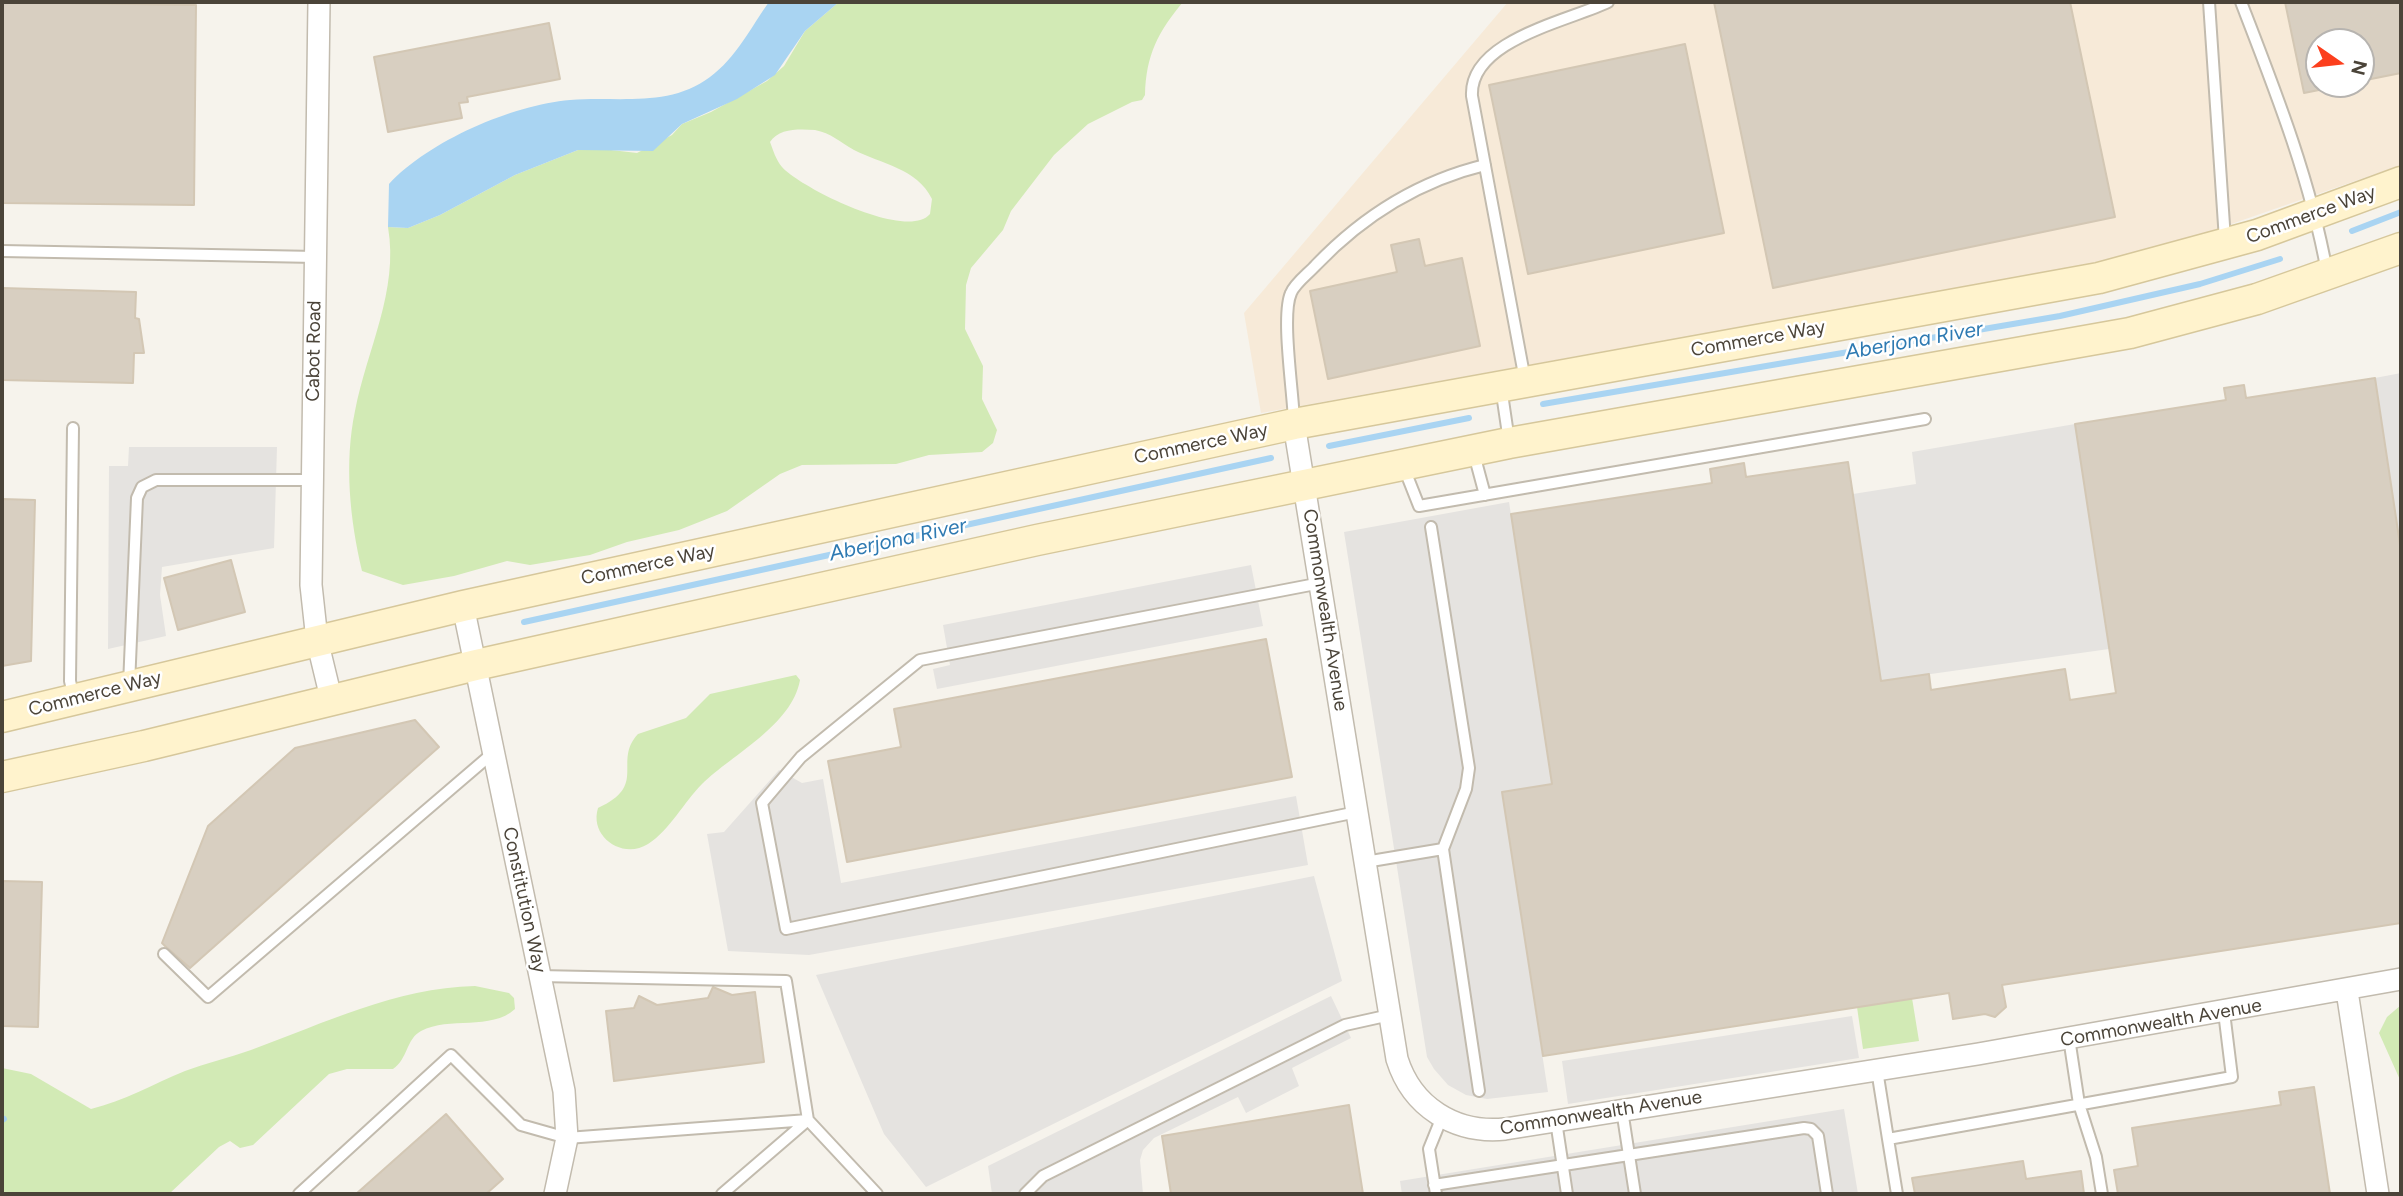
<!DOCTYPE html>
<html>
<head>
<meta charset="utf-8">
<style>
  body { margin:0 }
  #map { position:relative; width:2403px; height:1196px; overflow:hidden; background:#f6f3ec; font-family:Figtree,sans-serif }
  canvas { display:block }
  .frame { position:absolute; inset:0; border:4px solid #4b4439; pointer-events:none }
  .north { position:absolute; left:2305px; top:28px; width:70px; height:70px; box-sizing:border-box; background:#fff; border:2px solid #b7b4b0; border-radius:50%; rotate:104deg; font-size:19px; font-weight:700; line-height:28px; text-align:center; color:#4b4439 }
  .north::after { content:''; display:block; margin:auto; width:24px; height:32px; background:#fc3f1d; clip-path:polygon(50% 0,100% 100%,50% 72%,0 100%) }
</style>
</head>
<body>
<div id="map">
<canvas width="2403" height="1196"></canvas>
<div class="frame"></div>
<div class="north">N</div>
</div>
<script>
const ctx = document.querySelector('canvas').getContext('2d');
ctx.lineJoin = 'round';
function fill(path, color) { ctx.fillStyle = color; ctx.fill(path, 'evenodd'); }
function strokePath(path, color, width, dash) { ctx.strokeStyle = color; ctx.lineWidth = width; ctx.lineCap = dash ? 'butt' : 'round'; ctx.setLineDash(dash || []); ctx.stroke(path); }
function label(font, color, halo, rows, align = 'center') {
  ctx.font = font + ' Figtree,sans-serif'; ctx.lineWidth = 5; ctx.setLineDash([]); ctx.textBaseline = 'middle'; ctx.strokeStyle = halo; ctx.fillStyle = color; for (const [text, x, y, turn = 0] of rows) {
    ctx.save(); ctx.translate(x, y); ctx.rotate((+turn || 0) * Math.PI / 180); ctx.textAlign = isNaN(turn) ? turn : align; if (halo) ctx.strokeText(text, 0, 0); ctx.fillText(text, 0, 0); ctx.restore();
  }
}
fill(new Path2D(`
  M 1508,2 L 2401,2 L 2401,165 L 2168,246 L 2075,267 L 1261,413 L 1244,313 ZM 2319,42 L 2361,42 L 2361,84 L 2319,84 Z`), '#f7ead8');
fill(new Path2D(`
  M 839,2 L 1183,2 C 1158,32 1146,55 1145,95 L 1142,100 L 1132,102 L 1088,124 L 1054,155 L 1011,211 L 1003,230 L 971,268 L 966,285 L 965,329 L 983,366 L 982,399 L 997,430 L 993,443 L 982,452 L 929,455 L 896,464 L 802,465 L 780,474 L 727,511 L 679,530 L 627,542 L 590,555 L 530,565 L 507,561 L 454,576 L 403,585 L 362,571 C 350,520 344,463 355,411 C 367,349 399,291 388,227 L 408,228 L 440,215 L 515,175 L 578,150 L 594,148 L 637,153 L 672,135 L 682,124 L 711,112 L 767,81 L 784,66 L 805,31 ZM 815,130 C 831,133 840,142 854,150 C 881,164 917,168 932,199 L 930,214 C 907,241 801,188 782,167 C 776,160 773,150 770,142 C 779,128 799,129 815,130 Z
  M 796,675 L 800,680 C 792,725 733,754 702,784 C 684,802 670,830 648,844 C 623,860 589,837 598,808 C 649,785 612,762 638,734 L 686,718 L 710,694 Z
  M 475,986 L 509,993 L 514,998 L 515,1009 C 491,1031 449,1016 421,1031 C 406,1039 408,1059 393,1069 L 347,1069 L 329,1074 L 253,1145 L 240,1148 L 230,1141 L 219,1147 L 169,1194 L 2,1194 L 2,1068 L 31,1074 L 91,1109 C 124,1101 153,1084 185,1071 C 206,1063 229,1058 251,1050 C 325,1023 395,988 475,986 Z
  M 1912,998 L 1919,1041 L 1863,1049 L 1857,1007 Z
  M 2401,1005 L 2401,1082 L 2379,1033 L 2387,1017 Z`), '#d2eab5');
fill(new Path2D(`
  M 2401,373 L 2401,551 L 2375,378 Z
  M 2075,424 L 2109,649 L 1881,681 L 1853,494 L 1916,484 L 1912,452 Z
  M 129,447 L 277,447 L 274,548 L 162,567 L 160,595 L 166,636 L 108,649 L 109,466 L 128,466 Z
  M 1509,502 L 1552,784 L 1502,792 L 1548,1092 L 1487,1099 L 1466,1095 L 1448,1085 L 1434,1069 L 1427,1057 L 1344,532 Z
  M 1251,565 L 1263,626 L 937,689 L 933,669 L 950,665 L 943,625 Z
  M 779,770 L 802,783 L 823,779 L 841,883 L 1296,796 L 1308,865 L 809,955 L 728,951 L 707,834 L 724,832 Z
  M 1314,876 L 1342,981 L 926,1187 L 884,1134 L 816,975 Z
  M 1331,996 L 1351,1038 L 1292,1068 L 1299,1086 L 1246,1113 L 1238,1097 L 1154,1138 L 1143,1150 L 1140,1160 L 1143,1194 L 992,1194 L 988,1166 Z
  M 1852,1016 L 1859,1058 L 1568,1104 L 1562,1061 Z
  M 1844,1109 L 1858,1194 L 1402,1194 L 1400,1181 Z`), '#e5e3e0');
fill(new Path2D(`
  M 769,2 L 839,2 L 805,31 L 775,75 L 737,99 L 682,124 L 653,151 L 578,150 L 515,175 L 440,215 L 408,228 L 388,227 L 389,184 C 429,141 512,105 570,100 C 618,96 669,108 710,77 C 736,58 751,27 769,2 Z`), '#a9d4f2');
strokePath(new Path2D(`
  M 2352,231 L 2401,212
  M 1543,404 L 2060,316 L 2200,284 L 2280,259
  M 1329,446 L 1469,418
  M 524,622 L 1271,458
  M 2,1120 L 4,1119`), '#a9d4f2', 6);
const building = new Path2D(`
  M 2,2 L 196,5 L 194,205 L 2,203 Z
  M 1714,2 L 2070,2 L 2115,217 L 1773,288 Z
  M 2285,2 L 2401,2 L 2401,73 L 2361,81 L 2361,42 L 2319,42 L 2319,90 L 2304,93 Z
  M 549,23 L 560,79 L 467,97 L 468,102 L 459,103 L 462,118 L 388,132 L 374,57 Z
  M 1685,44 L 1724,233 L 1528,274 L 1489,85 Z
  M 1419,239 L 1425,266 L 1462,258 L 1480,346 L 1328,379 L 1310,291 L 1397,272 L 1391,245 Z
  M 2,288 L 136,292 L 135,318 L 139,319 L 144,353 L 134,353 L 133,383 L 2,380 Z
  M 2375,378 L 2401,551 L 2401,923 L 2002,985 L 2006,1007 L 1995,1017 L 1985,1014 L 1953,1019 L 1949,993 L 1543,1056 L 1502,792 L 1552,784 L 1511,514 L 1712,483 L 1710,469 L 1744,463 L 1746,477 L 1848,462 L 1881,681 L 1929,674 L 1931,690 L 2065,669 L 2070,700 L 2116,693 L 2075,424 L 2226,400 L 2224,388 L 2244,385 L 2246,398 Z
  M 2,499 L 35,500 L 31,661 L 2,666 Z
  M 231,560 L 245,612 L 178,630 L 164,578 Z
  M 1266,639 L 1292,777 L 847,862 L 828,761 L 901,747 L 894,709 Z
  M 415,720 L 439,747 L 190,968 L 165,946 L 162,943 L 208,826 L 295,748 Z
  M 2,881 L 42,882 L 38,1027 L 2,1026 Z
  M 713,987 L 732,995 L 755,992 L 764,1062 L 614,1081 L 606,1011 L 634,1008 L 639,996 L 657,1005 L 708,998 Z
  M 2314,1087 L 2330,1194 L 2118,1194 L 2114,1170 L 2138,1166 L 2132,1128 L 2281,1105 L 2279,1092 Z
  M 1349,1105 L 1363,1194 L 1171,1194 L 1162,1136 Z
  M 446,1114 L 503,1179 L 486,1194 L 356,1194 Z
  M 2023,1161 L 2026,1179 L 2081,1171 L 2084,1194 L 1915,1194 L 1912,1178 Z`);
fill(building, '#d8cfc1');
strokePath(building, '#d3c7b4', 2);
const lane = new Path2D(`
  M 2209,2 L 2225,240
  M 2241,2 C 2275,90 2310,178 2327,272
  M 2,251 L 316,257
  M 1525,380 L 1472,96 C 1469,40 1569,21 1608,2
  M 1501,387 L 1509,441
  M 1294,421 C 1293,391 1281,315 1291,293 C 1295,283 1309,273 1316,265 C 1363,216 1419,181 1485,165
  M 73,428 L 70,681 L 74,698
  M 1474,454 L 1485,495
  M 1404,468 L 1419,506 L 1925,419
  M 1431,527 L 1469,768 L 1466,789 L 1443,849
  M 1321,583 L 920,660 L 801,757 L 762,803 L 786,929 L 1357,812
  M 129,685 L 137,498 L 142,487 L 156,480 L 312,480
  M 1365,862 L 1443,849 L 1479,1091
  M 164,954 L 208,997 L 494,752
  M 539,976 L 786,981 L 808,1120 L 722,1194
  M 2069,1038 L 2079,1104 L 2096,1157 L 2102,1194
  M 1877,1070 L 1888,1139 L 2232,1077 L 2224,1012
  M 1622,1110 L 1635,1194
  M 1556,1121 L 1567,1194
  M 1888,1139 L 1897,1194
  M 1434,1185 L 1804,1128 L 1811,1129 L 1818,1136 L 1827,1194
  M 299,1194 L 451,1055 L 521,1125 L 567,1138 L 808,1120 L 877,1194
  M 1025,1194 L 1043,1176 L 1345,1025 L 1390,1015
  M 1436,1194 L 1429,1149 L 1442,1117`);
const street = new Path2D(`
  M 319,2 L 311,585 L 317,640 L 331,698
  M 1294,424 L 1397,1059 C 1412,1107 1455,1134 1505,1129 L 1978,1054 L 2401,979
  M 463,606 L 564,1091 L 567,1138 L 555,1194
  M 2347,991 L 2378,1194`);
const secondary = new Path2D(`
  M 2,717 L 463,606 L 1294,424 L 2099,278 L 2257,235 L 2401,182
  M 2,777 L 144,746 L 476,665 L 1037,540 L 1509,443 L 2130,333 L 2257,299 L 2401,248`);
strokePath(lane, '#c2bbae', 14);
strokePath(street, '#c2bbae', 24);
strokePath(secondary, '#d6c79b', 33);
strokePath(lane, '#fff', 10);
strokePath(street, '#fff', 21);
strokePath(secondary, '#fff3cd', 30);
label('19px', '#4b4439', '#fff', [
  ["Commerce Way",2311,215,-20],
  ["Commerce Way",1758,339,-10],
  ["Cabot Road",314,351,-89],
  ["Commerce Way",1201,444,-12],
  ["Commerce Way",648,565,-12],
  ["Commonwealth Avenue",1325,610,81],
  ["Commerce Way",95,694,-14],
  ["Constitution Way",524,900,78],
  ["Commonwealth Avenue",2161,1023,-10],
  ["Commonwealth Avenue",1601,1113,-9]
]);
label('italic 21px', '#2e7ab2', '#fff', [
  ["Aberjona River",1914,341,-10],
  ["Aberjona River",898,540,-12]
]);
</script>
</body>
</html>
